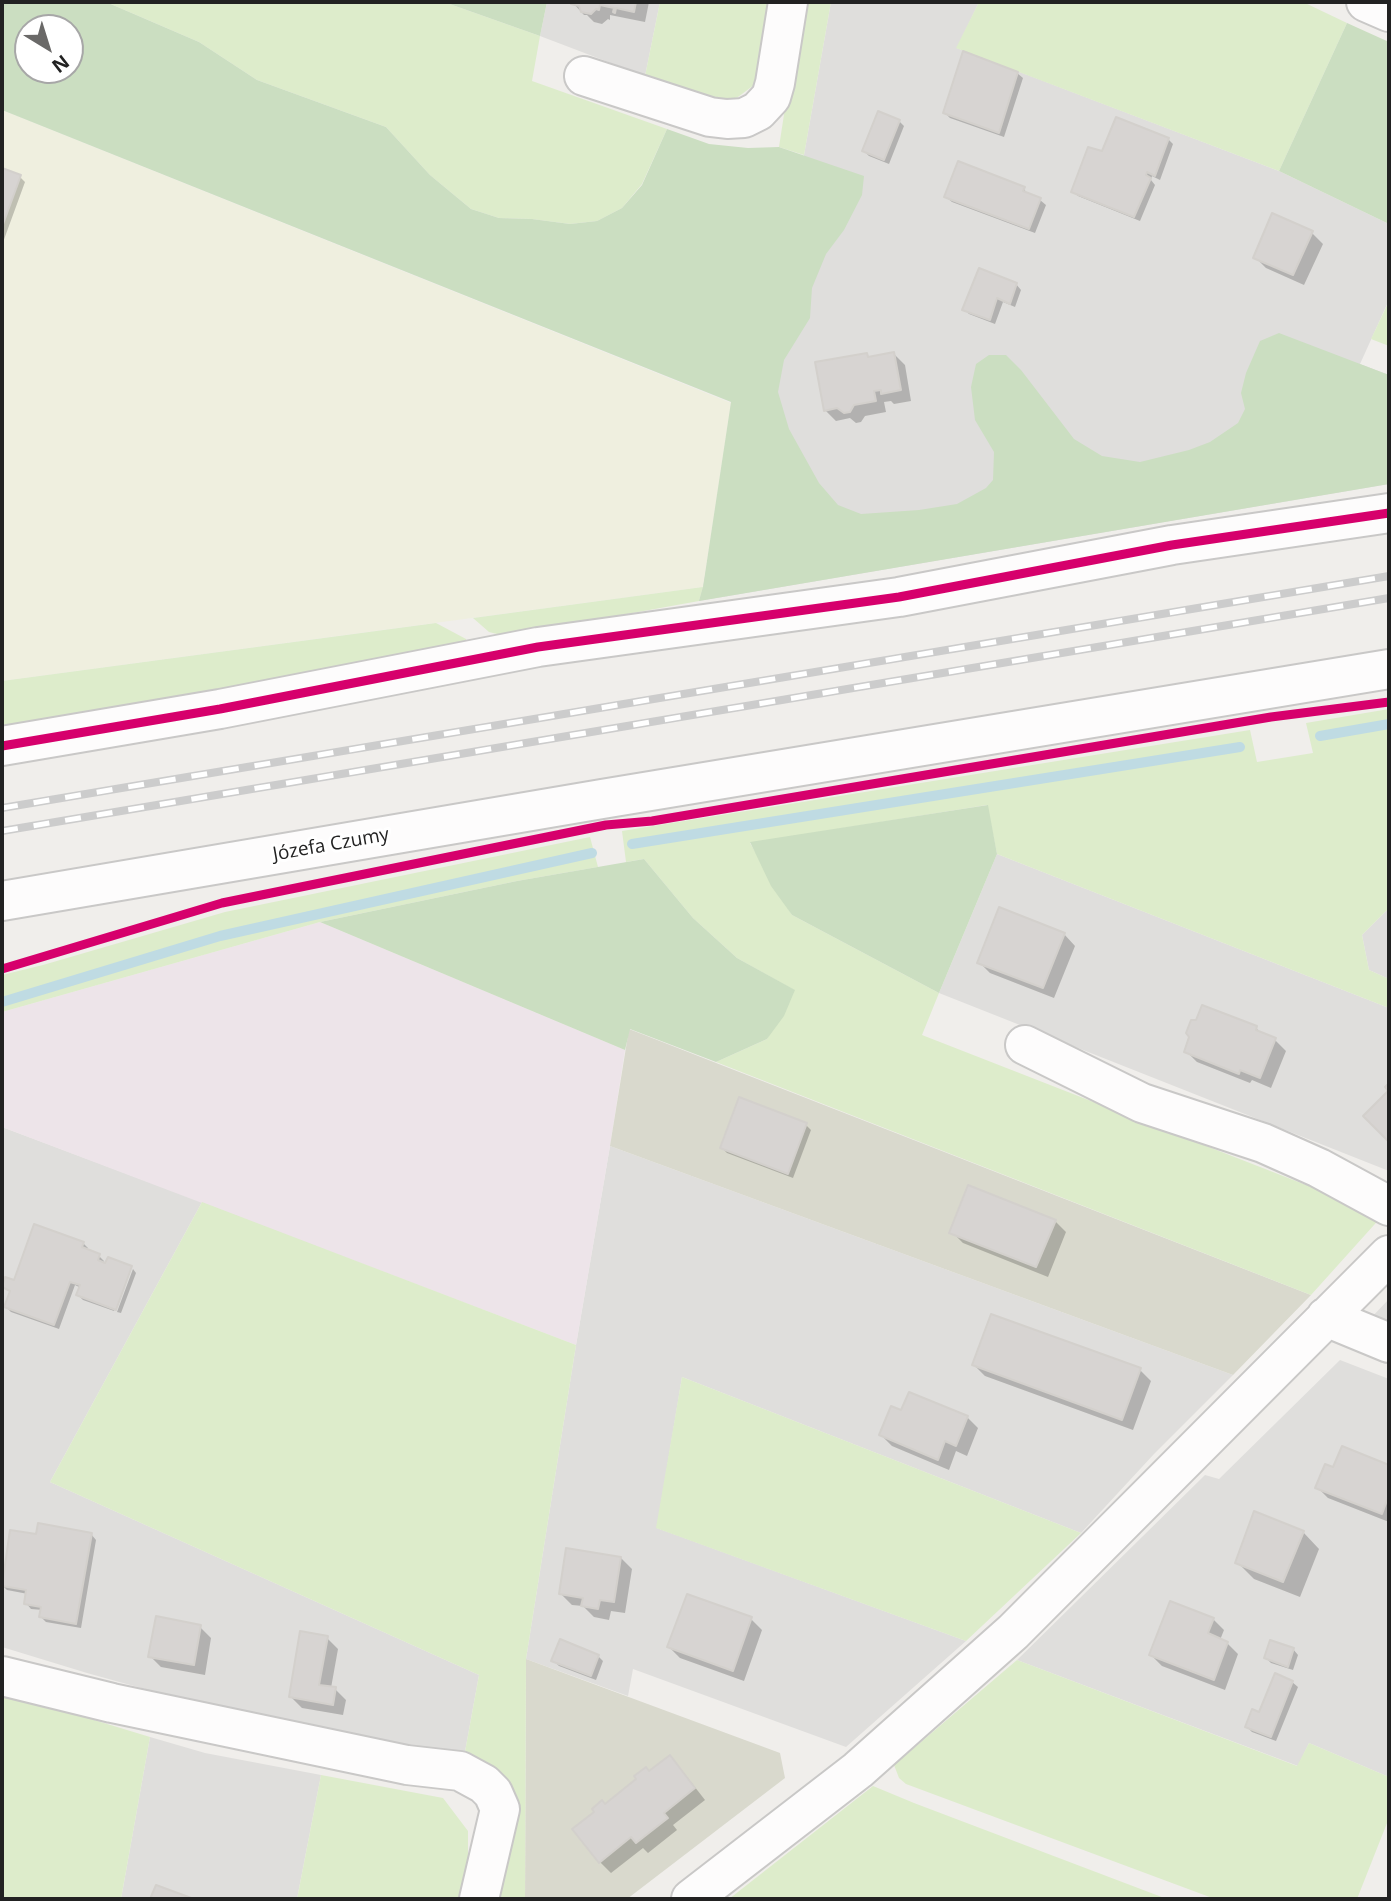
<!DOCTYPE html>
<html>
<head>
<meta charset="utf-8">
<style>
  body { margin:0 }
  #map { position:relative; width:1391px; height:1901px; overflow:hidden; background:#f0eeeb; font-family:"Open Sans",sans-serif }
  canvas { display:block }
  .frame { position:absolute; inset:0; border:4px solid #222; pointer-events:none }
  .north { position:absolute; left:14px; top:14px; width:70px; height:70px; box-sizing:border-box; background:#fff; border:2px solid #a7a7a7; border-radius:50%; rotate:142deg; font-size:19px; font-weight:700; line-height:28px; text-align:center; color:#222 }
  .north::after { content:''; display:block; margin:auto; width:24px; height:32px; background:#6a6968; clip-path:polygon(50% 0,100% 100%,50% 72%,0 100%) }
</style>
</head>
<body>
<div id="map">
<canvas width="1391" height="1901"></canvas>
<div class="frame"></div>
<div class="north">N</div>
</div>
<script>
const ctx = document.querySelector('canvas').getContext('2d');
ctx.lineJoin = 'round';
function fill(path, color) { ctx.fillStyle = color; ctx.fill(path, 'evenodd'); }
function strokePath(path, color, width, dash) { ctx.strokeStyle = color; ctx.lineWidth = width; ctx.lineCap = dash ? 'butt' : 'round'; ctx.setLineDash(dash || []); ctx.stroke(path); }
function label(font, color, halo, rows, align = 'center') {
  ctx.font = font + ' "Open Sans",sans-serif'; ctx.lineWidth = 6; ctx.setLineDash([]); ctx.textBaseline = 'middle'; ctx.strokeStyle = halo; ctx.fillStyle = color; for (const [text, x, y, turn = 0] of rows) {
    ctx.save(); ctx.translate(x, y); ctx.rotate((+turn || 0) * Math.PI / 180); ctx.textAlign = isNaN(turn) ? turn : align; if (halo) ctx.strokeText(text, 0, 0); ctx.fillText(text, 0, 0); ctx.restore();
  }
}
fill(new Path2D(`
  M 547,2 L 660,2 L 645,76 L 540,36 Z
  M 831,2 L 979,2 L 957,48 L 1279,171 L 1389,224 L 1389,300 L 1360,364 L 1389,375 L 1389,484 L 699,601 L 804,155 Z
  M 997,854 L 1389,1008 L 1389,1171 L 939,993 Z
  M 1389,908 L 1389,979 L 1369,970 L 1362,935 Z
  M 2,1127 L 202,1202 L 50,1482 L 479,1675 L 464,1757 L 199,1704 L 87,1673 L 2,1647 Z
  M 610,1146 L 1233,1375 L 1154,1454 L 1081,1533 L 682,1377 L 657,1528 L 966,1641 L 846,1747 L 633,1669 L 628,1696 L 526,1659 L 576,1345 Z
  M 1389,1299 L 1389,1328 L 1369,1320 Z
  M 1340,1360 L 1389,1379 L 1389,1777 L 1309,1743 L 1298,1766 L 1017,1660 L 1205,1475 L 1219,1479 Z
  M 150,1737 L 205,1753 L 321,1775 L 297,1899 L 121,1899 Z`), '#dfdedc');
fill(new Path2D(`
  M 320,922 L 625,1050 L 610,1146 L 576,1345 L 2,1127 L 2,1012 Z`), '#ede4e9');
fill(new Path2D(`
  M 629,1029 L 1311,1295 L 1233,1375 L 610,1146 Z
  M 526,1659 L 780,1753 L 785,1778 L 627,1899 L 525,1899 Z`), '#d9d9cd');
fill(new Path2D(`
  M 2,110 L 731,403 L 703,587 L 2,681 Z`), '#efefdf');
fill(new Path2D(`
  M 106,2 L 444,2 L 540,36 L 532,81 L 667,129 L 642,184 L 622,208 L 597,221 L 570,224 L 532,219 L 499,218 L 471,209 L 430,175 L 386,127 L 257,80 L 199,42 Z
  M 660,2 L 777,2 L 762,70 L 754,85 L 738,97 L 716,104 L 645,76 Z
  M 809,2 L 831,2 L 804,155 L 779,147 L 795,43 Z
  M 979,2 L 1303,2 L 1347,23 L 1279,171 L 956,48 Z
  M 1389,301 L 1389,346 L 1371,339 Z
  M 703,587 L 699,601 L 505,636 L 489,632 L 473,618 Z
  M 436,623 L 466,639 L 468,648 L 2,730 L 2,681 Z
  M 1389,709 L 1389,908 L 1362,935 L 1369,970 L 1389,979 L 1389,1008 L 997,854 L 987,805 L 750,843 L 792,915 L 939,993 L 922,1035 L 1383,1215 L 1311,1295 L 716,1062 L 767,1039 L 794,990 L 737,958 L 693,918 L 644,859 L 626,862 L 622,831 L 1250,730 L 1257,762 L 1313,753 L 1306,723 Z
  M 590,837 L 598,867 L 517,881 L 320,922 L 2,1012 L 2,975 L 43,965 L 225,912 Z
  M 202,1202 L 576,1345 L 526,1659 L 525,1899 L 490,1899 L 500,1785 L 483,1760 L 464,1757 L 479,1675 L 50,1482 Z
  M 682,1377 L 1081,1533 L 966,1641 L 656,1528 Z
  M 1017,1660 L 1297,1766 L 1309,1743 L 1389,1777 L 1389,1818 L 1357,1899 L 1215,1899 L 906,1784 L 899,1778 L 894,1765 Z
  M 2,1692 L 150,1737 L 121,1899 L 2,1899 Z
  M 321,1775 L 443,1798 L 468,1831 L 468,1899 L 297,1899 Z
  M 873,1786 L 914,1803 L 1167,1899 L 729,1899 Z`), '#ddeccb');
fill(new Path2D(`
  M 2,2 L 106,2 L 199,42 L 257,80 L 386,127 L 430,175 L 471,209 L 499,218 L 532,219 L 570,224 L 597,221 L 622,208 L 642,185 L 667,129 L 709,144 L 748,148 L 779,147 L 864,176 L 862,195 L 844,230 L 826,254 L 812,288 L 810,318 L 784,360 L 778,392 L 789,429 L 819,483 L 838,505 L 861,514 L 919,510 L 957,504 L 986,488 L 993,480 L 994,452 L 975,420 L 971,387 L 976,364 L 989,355 L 1006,355 L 1021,370 L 1074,439 L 1102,456 L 1140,462 L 1189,450 L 1210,442 L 1238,423 L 1245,409 L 1241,393 L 1246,373 L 1260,341 L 1279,333 L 1389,375 L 1389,484 L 699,601 L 703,587 L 731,402 L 2,110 ZM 70,28 L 70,70 L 28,70 L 28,28 Z
  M 444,2 L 547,2 L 540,36 Z
  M 1347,23 L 1389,42 L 1389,224 L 1279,171 Z
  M 988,805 L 997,854 L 939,993 L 792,915 L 771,886 L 750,842 Z
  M 644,859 L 693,918 L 737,958 L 795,990 L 784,1016 L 767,1039 L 716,1062 L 630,1029 L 625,1050 L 320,922 L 517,881 Z`), '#cbdec1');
fill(new Path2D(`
  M 573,2 L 649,2 L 645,22 L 610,15 L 610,20 L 608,19 L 602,24 L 594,22 L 587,15 L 584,15 L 573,3 Z
  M 1017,73 L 1023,78 L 1004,137 L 950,118 L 945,113 Z
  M 899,121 L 904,126 L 889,164 L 869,156 L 864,151 Z
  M 1168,139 L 1173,144 L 1160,180 L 1152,176 L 1151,180 L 1155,185 L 1140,221 L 1078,196 L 1073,191 L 1103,153 Z
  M 2,170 L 20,177 L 25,182 L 2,245 Z
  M 1024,189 L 1028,195 L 1040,200 L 1046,205 L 1035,233 L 952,202 L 946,197 Z
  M 1312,233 L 1323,244 L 1304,285 L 1266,268 L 1255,257 Z
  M 1016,284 L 1021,290 L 1015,307 L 1003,302 L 995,324 L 969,314 L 964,309 Z
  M 894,354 L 905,365 L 911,401 L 894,404 L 891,401 L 884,402 L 886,412 L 865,416 L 861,422 L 856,423 L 850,418 L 836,421 L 825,410 L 866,355 L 870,359 Z
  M 1064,934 L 1075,946 L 1054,998 L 990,973 L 979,962 Z
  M 1256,1028 L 1263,1035 L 1275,1040 L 1286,1051 L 1271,1088 L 1252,1080 L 1250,1083 L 1197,1062 L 1186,1051 Z
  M 740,1100 L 806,1125 L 811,1130 L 793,1178 L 727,1153 L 722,1148 Z
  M 1055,1221 L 1066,1232 L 1048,1277 L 963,1243 L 952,1232 Z
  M 83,1243 L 88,1248 L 87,1251 L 99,1256 L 104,1261 L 103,1264 L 106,1265 L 109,1260 L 131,1268 L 130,1268 L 114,1311 L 83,1300 L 78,1295 L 81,1288 L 75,1285 L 59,1329 L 11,1312 L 6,1307 L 11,1293 L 4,1287 Z
  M 133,1269 L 136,1273 L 121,1313 L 117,1312 Z
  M 974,1365 L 1140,1370 L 1151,1381 L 1133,1430 L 985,1376 Z
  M 902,1412 L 967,1417 L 978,1428 L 967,1456 L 956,1451 L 949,1470 L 892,1446 L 881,1435 Z
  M 1343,1448 L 1389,1467 L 1389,1522 L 1328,1498 L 1317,1487 L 1334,1470 Z
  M 1303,1532 L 1319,1549 L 1300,1597 L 1254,1579 L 1237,1562 Z
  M 91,1534 L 96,1540 L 81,1628 L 46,1622 L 41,1617 L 43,1610 L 31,1609 L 26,1603 L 28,1594 L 7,1590 L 2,1585 Z
  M 621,1558 L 632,1569 L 625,1613 L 611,1611 L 609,1620 L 594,1617 L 583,1606 L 572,1605 L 561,1594 Z
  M 751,1619 L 762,1630 L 744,1681 L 680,1658 L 669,1647 Z
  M 1213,1619 L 1224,1630 L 1220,1640 L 1227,1643 L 1238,1654 L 1225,1690 L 1162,1666 L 1151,1655 Z
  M 200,1627 L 211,1638 L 205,1675 L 161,1667 L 150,1656 Z
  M 327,1638 L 338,1649 L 331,1688 L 335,1689 L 346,1700 L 343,1715 L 302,1708 L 290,1696 Z
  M 1293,1649 L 1298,1655 L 1293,1670 L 1271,1663 L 1266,1658 Z
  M 598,1656 L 603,1661 L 596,1680 L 559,1666 L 553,1660 Z
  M 1292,1682 L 1298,1687 L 1276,1741 L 1252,1732 L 1247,1727 Z
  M 669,1757 L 680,1768 L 705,1800 L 673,1825 L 677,1830 L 648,1853 L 643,1848 L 611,1873 L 600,1862 L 605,1806 Z`), '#0003');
strokePath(new Path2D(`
  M 1320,736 L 1389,724
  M 632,844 L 1240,747
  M 2,1002 L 220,936 L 592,853`), '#bfdbe3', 10);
const building = new Path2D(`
  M 571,2 L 636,2 L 634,12 L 616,8 L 615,13 L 613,12 L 614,8 L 600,5 L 599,10 L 596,9 L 591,14 L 581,12 L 579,6 L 571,4 Z
  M 963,51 L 1018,72 L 999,133 L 943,113 Z
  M 878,111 L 900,120 L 884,160 L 862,151 Z
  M 1116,117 L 1169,138 L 1155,176 L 1147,172 L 1146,175 L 1151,178 L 1134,217 L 1071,192 L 1088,147 L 1102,151 Z
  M 958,161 L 1025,187 L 1023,191 L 1041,198 L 1029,229 L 944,197 Z
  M 2,168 L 21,175 L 2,227 Z
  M 1272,213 L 1313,231 L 1293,275 L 1253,258 Z
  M 979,268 L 1017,283 L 1010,304 L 997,298 L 990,320 L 962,310 Z
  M 894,352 L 901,390 L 881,394 L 881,390 L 874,391 L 876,401 L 854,405 L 850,412 L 844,413 L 837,408 L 824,411 L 815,362 L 867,353 L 868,357 Z
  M 999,907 L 1065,933 L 1043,988 L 977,963 Z
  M 1202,1005 L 1257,1026 L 1256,1030 L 1276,1038 L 1260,1078 L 1240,1070 L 1239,1074 L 1184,1052 L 1189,1037 L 1186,1033 L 1191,1020 L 1196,1020 Z
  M 1389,1083 L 1389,1140 L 1388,1141 L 1363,1116 L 1388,1091 L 1385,1087 Z
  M 739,1097 L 807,1123 L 788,1174 L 720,1148 Z
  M 968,1185 L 1056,1220 L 1036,1267 L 949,1233 Z
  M 34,1224 L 84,1242 L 82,1247 L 100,1254 L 98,1260 L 105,1263 L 108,1257 L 132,1266 L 116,1310 L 76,1295 L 80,1285 L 70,1282 L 54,1325 L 4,1307 L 10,1291 L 2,1287 L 5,1277 L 14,1280 Z
  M 991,1314 L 1141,1368 L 1122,1420 L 972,1365 Z
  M 909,1392 L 968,1416 L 956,1446 L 945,1441 L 938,1460 L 879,1435 L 891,1406 L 901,1410 Z
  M 1342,1446 L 1389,1465 L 1389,1495 L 1382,1514 L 1315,1488 L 1325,1464 L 1333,1467 Z
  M 1254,1511 L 1304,1531 L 1283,1582 L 1235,1563 Z
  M 38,1523 L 92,1533 L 76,1624 L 39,1617 L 41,1607 L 24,1604 L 26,1590 L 2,1586 L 10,1530 L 36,1534 Z
  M 566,1548 L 621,1557 L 614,1602 L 600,1600 L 598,1609 L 581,1606 L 583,1598 L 559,1594 Z
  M 687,1594 L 752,1617 L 733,1671 L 667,1647 Z
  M 1170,1601 L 1214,1618 L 1208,1633 L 1228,1642 L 1214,1680 L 1149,1655 Z
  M 156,1616 L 201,1625 L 194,1665 L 148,1657 Z
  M 300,1631 L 328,1636 L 319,1685 L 336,1687 L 333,1705 L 289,1697 Z
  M 560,1639 L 599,1655 L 591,1676 L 551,1661 Z
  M 1270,1640 L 1294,1648 L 1288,1667 L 1264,1658 Z
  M 1275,1673 L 1293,1681 L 1271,1737 L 1245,1727 L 1252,1709 L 1259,1712 Z
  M 670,1755 L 695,1788 L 664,1813 L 668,1818 L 636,1843 L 631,1837 L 599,1863 L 572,1829 L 594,1812 L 592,1809 L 602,1800 L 605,1804 L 636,1779 L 634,1776 L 646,1767 L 649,1771 Z
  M 156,1885 L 194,1899 L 150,1899 Z`);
fill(building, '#d7d4d2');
strokePath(building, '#d3d0cc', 2);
const minor = new Path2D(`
  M 1366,2 L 1389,12
  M 584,76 L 710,117 L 727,119 L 744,118 L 758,111 L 771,97 L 775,83 L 788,2
  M 2,746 L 220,709 L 538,647 L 899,597 L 1172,545 L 1389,513
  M 2,901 L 602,799 L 1389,669
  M 1025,1045 L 1142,1103 L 1263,1143 L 1319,1168 L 1389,1206
  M 1326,1317 L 1389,1343
  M 2,1676 L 112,1703 L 407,1765 L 460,1771 L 484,1784 L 493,1793 L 500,1809 L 479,1899
  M 691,1899 L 858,1770 L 1013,1632 L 1389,1255`);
strokePath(minor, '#c9c8c7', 42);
strokePath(minor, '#fdfcfc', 38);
const rail = new Path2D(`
  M 2,808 L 1389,576
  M 2,831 L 1389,598`);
strokePath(rail, '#ccc', 8);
strokePath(rail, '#fff', 5, [16]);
strokePath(new Path2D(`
  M 2,746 L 220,709 L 538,647 L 899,597 L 1172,545 L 1389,513
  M 2,969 L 222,903 L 606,825 L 652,821 L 1271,717 L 1389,702`), '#d6006c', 9);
label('19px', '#222', '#fff', [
  ["Józefa Czumy",331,845,-10]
]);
</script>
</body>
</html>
